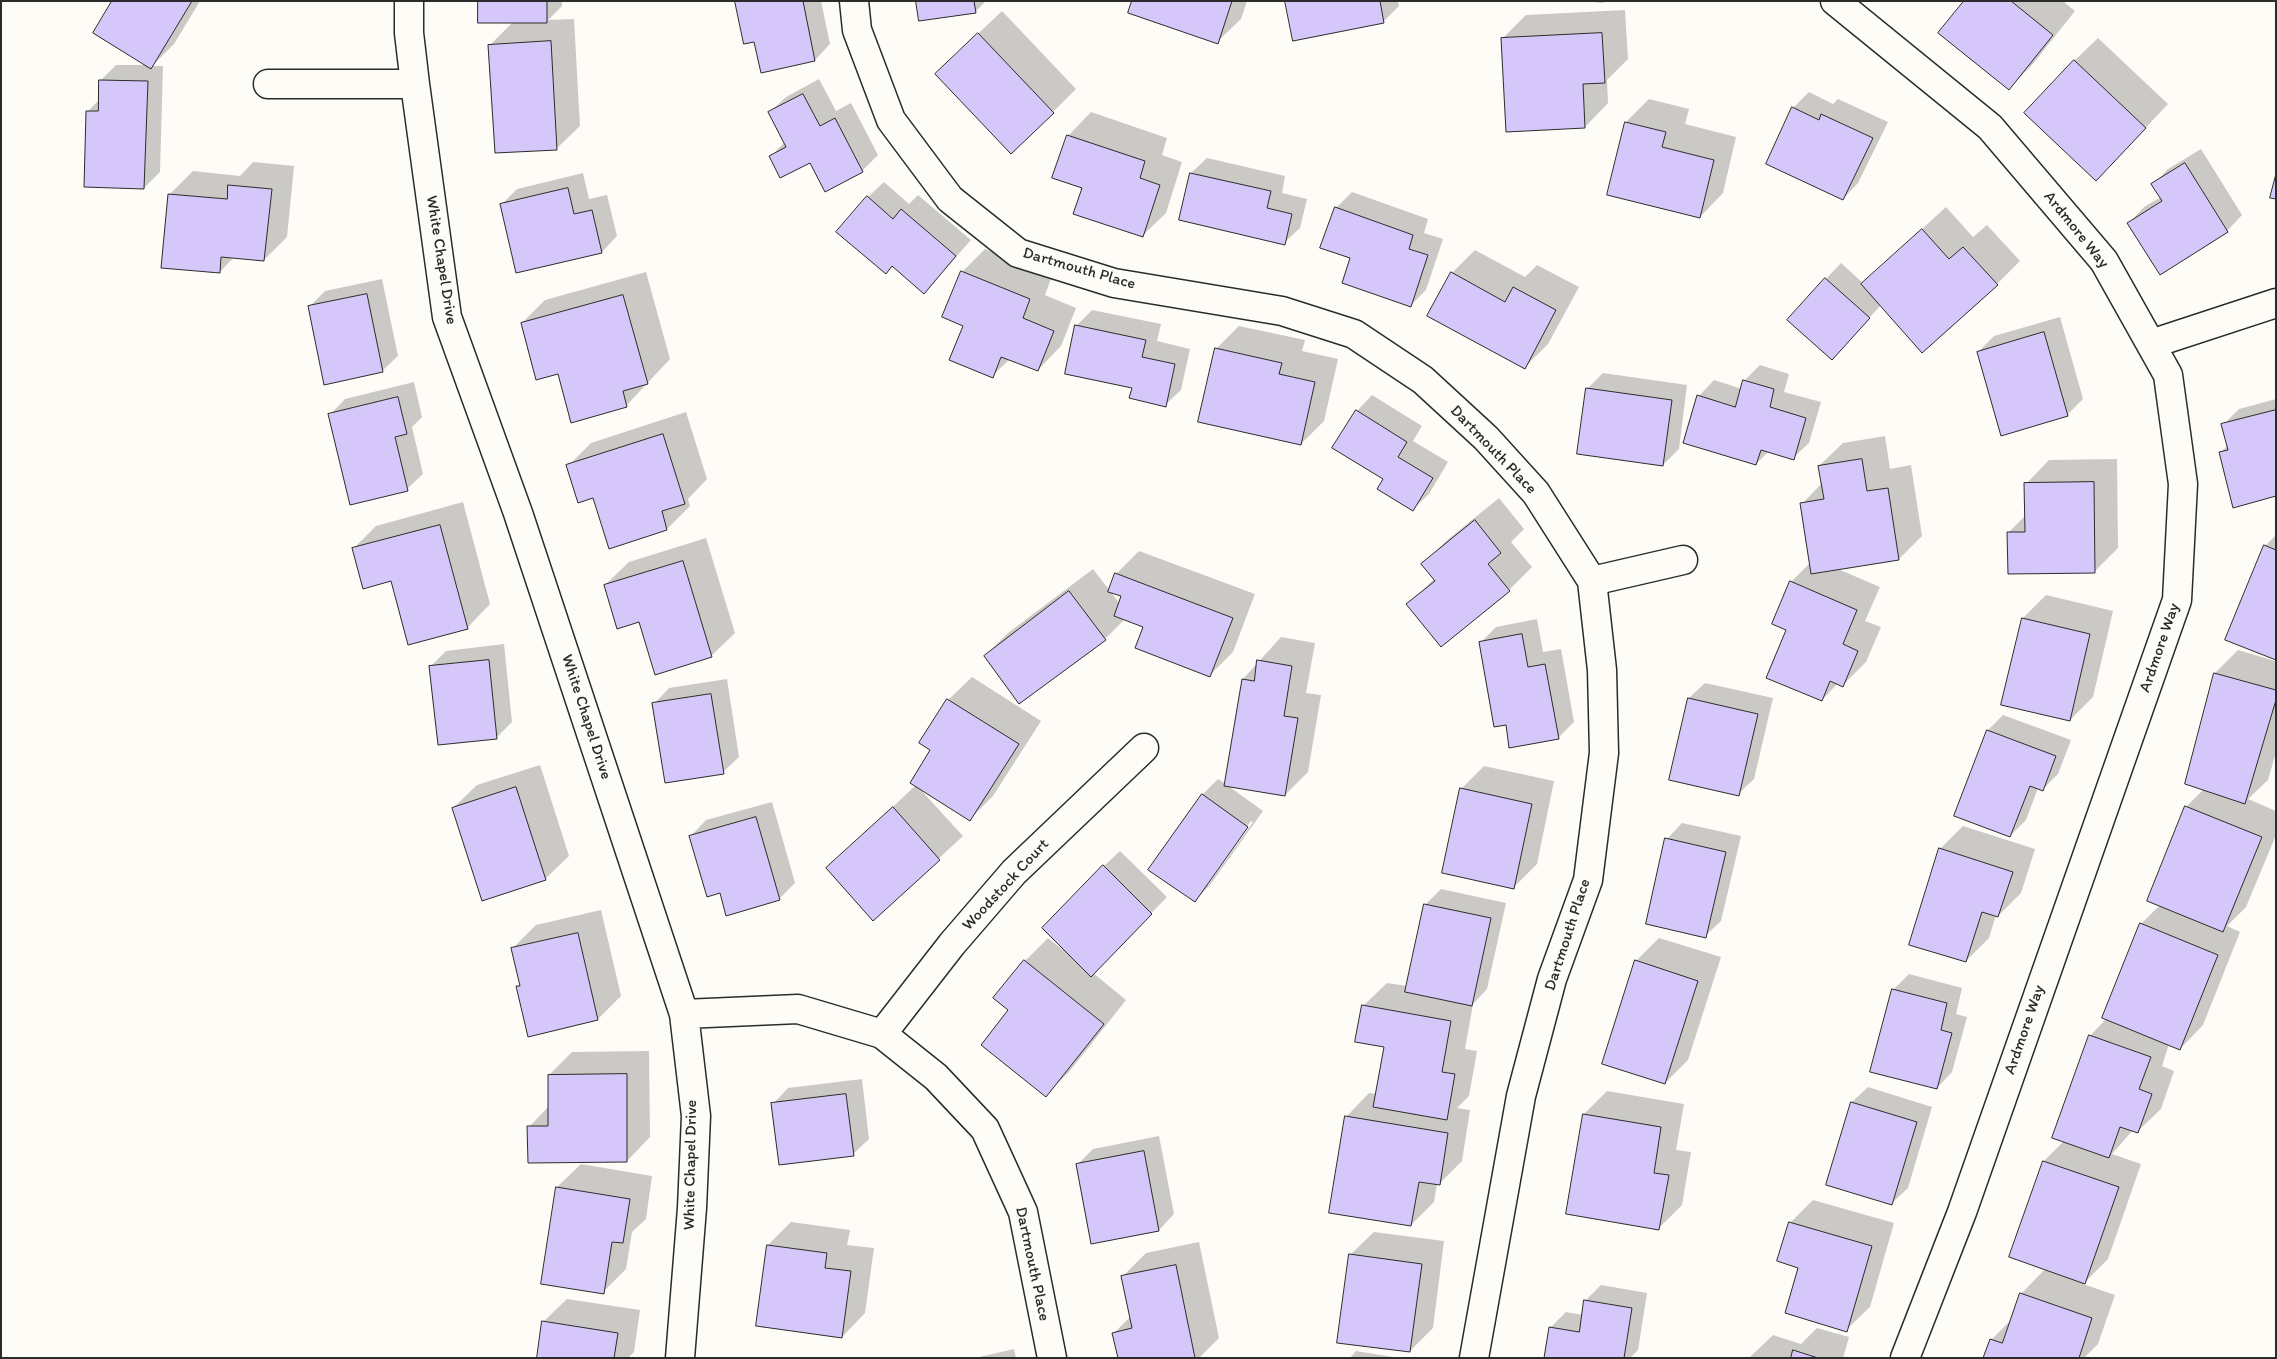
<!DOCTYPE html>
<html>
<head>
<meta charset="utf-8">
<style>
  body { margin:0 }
  #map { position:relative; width:2277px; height:1359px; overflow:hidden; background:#fdfcf7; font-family:Itim,sans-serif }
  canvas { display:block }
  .frame { position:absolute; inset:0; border:2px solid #2b2b2b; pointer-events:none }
</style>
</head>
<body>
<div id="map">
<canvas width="2277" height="1359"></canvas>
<div class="frame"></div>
</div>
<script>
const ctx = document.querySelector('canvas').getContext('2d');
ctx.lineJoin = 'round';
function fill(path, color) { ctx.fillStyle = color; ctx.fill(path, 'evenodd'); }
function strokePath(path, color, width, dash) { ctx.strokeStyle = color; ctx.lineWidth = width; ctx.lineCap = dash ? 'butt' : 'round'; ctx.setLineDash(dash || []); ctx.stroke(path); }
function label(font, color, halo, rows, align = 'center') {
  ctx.font = font + ' Itim,sans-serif'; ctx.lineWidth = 4; ctx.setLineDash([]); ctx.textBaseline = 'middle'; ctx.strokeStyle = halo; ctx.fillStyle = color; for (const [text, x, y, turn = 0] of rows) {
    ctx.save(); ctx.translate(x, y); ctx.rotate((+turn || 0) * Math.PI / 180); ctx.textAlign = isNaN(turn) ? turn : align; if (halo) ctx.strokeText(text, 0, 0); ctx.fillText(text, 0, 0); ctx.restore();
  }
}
fill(new Path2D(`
  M 113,1 L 200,1 L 174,44 L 152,66 L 163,66 L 160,172 L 144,188 L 88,111 L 100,99 L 101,80 L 116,65 L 148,65 Z
  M 479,1 L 562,1 L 562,6 L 548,20 L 574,19 L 580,126 L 556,149 L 490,45 L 513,22 Z
  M 736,1 L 821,1 L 830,44 L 815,60 L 755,40 Z
  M 918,1 L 986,1 L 975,12 Z
  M 1134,1 L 1247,1 L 1241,19 L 1217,42 Z
  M 1287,1 L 1398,1 L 1399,6 L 1383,22 Z
  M 1582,1 L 1605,1 L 1603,3 Z
  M 1965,1 L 2063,1 L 2075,11 L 2032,65 L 2009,88 Z
  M 1625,10 L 1628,59 L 1607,80 L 1608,103 L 1585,127 L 1502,39 L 1526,15 Z
  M 1002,11 L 1076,89 L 1053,112 L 960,51 Z
  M 2098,38 L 2168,104 L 2119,156 L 2074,61 Z
  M 819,79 L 836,111 L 851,103 L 878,155 L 862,171 L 771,156 L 785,142 L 770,112 L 786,97 Z
  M 1809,92 L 1833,104 L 1838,99 L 1888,122 L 1858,183 L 1843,199 L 1793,108 Z
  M 1649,99 L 1689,109 L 1685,124 L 1736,137 L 1723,193 L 1700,217 L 1626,122 Z
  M 1091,112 L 1167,138 L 1162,155 L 1182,162 L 1166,213 L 1142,236 L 1083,187 L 1068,136 Z
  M 2201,149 L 2242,215 L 2227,231 L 2129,223 L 2144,207 L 2161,197 L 2153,185 L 2168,169 Z
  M 1207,158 L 1285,176 L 1282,193 L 1307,199 L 1300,228 L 1284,243 L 1181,219 L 1191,173 Z
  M 253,162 L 294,166 L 287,237 L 264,260 L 234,257 L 220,272 L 169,195 L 193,171 L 240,176 Z
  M 583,173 L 589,199 L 607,195 L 617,236 L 602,252 L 517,272 L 501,205 L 517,189 Z
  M 884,182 L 909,204 L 918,195 L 971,240 L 924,293 L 893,265 L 886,273 L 868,197 Z
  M 1352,192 L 1428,219 L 1424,233 L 1443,239 L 1426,290 L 1410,306 L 1352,258 L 1336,208 Z
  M 1946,207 L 1973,237 L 1987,225 L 2020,261 L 1997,284 L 1881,305 L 1832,358 L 1826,279 L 1841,263 L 1863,283 Z
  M 985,249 L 1052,276 L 1045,295 L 1076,308 L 1061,346 L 1038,370 L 1010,359 L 992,376 L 965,325 L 962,272 Z
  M 1475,250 L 1525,277 L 1537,265 L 1579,287 L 1548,344 L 1525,367 L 1452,273 Z
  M 646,272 L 670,359 L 626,406 L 559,373 L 522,323 L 545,300 Z
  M 382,279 L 398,356 L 382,371 L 309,307 L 325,291 Z
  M 1092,310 L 1161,324 L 1157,341 L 1190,349 L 1181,390 L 1165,405 L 1133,387 L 1066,373 L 1077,325 Z
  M 2060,317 L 2083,399 L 2067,415 L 1978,352 L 1994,336 Z
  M 1239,326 L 1305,340 L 1302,351 L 1338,359 L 1324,421 L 1301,444 L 1216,349 Z
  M 1760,365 L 1789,374 L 1784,392 L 1821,402 L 1809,443 L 1793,458 L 1769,451 L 1756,464 L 1699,396 L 1714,380 L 1742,389 L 1744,381 Z
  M 1603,373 L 1687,385 L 1679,449 L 1663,465 L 1587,389 Z
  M 414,382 L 422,417 L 412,427 L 423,474 L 407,489 L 330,415 L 345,399 Z
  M 1372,395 L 1422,426 L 1413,441 L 1448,462 L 1429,494 L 1413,509 L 1385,479 L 1357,411 Z
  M 2276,399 L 2276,495 L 2221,452 L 2228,445 L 2223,425 L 2239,409 Z
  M 686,412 L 707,479 L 688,499 L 690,506 L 667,529 L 610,547 L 594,497 L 568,466 L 591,443 Z
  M 1885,436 L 1890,469 L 1911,465 L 1922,536 L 1899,559 L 1838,569 L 1880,587 L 1865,621 L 1881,627 L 1866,662 L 1843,685 L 1838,683 L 1822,700 L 1788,629 L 1791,582 L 1811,562 L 1802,504 L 1822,483 L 1819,466 L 1843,443 Z
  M 2117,459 L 2118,548 L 2095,571 L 2008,533 L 2026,515 L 2026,484 L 2049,460 Z
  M 1499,498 L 1524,529 L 1511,542 L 1532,567 L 1509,590 L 1408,604 L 1435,578 L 1423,564 L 1446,541 Z
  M 463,502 L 490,604 L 467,628 L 353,549 L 376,526 Z
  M 2276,535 L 2276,659 L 2265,546 Z
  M 706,538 L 735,633 L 711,656 L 640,621 L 605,585 L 629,562 Z
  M 1139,551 L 1255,594 L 1233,652 L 1210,675 L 1145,627 L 1125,619 L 1105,639 L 985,656 L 1008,633 L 1093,569 L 1120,604 L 1123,596 L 1116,574 Z
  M 2046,595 L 2113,611 L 2093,697 L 2070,720 L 2023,618 Z
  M 1537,619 L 1543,652 L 1561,649 L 1574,722 L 1558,738 L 1507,724 L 1481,642 L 1496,627 Z
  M 1281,637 L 1315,643 L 1306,693 L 1321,695 L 1308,772 L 1285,795 L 1227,785 L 1263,811 L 1210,885 L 1194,901 L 1150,869 L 1203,794 L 1218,779 L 1226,784 L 1243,679 ZM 1251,821 L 1253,822 L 1208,885 L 1205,885 Z
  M 504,644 L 512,722 L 497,737 L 431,666 L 446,651 Z
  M 2238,650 L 2275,661 L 2276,659 L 2276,752 L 2268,780 L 2248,799 L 2276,811 L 2276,835 L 2246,907 L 2227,926 L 2240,932 L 2203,1025 L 2180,1049 L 2169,1044 L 2162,1066 L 2174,1071 L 2161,1109 L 2137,1132 L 2133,1130 L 2112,1154 L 2141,1164 L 2108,1259 L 2083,1284 L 2115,1295 L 2098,1344 L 2084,1358 L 1985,1358 L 1991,1340 L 2011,1320 L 2021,1294 L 2046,1268 L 2044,1161 L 2064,1141 L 2090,1036 L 2106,1019 L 2141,924 L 2160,905 L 2149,900 L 2186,807 L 2204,789 L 2215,673 Z
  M 972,677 L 1041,721 L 993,796 L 970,819 L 919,788 L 963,836 L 873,919 L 828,868 L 916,785 L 932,750 L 921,742 L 948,700 Z
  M 727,679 L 739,757 L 723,772 L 654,704 L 669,688 Z
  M 1705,683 L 1773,698 L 1754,779 L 1738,794 L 1671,779 L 1689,698 Z
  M 2003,715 L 2071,740 L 2058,774 L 2042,790 L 2038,788 L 2026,820 L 2010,836 L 1956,815 L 1988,730 Z
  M 540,765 L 569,856 L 545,879 L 453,808 L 477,785 Z
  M 1484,766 L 1554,781 L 1537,864 L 1513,888 L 1461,789 Z
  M 772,802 L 795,883 L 779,899 L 720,892 L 691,836 L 706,820 Z
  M 1682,823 L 1741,836 L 1721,921 L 1705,936 L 1667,839 Z
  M 1963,826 L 2035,849 L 2021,893 L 1998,916 L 1996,915 L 1989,938 L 1966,961 L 1940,849 Z
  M 1120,851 L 1167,897 L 1093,973 L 1126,1000 L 1069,1072 L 1046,1095 L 1025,961 L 1048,938 L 1063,950 L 1064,948 L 1104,866 Z
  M 1441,889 L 1506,903 L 1487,989 L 1473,1004 L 1465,1049 L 1477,1051 L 1469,1096 L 1457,1108 L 1470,1110 L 1462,1161 L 1439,1184 L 1437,1184 L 1434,1202 L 1411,1225 L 1346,1117 L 1369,1093 L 1376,1094 L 1385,1046 L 1363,1006 L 1387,983 L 1407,986 L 1425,905 Z
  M 601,910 L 621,996 L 598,1019 L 518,986 L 521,984 L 512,949 L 536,925 Z
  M 1659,938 L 1721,957 L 1688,1060 L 1665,1083 L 1636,961 Z
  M 1909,974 L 1962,988 L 1956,1014 L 1967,1017 L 1952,1072 L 1937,1088 L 1893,990 Z
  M 649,1051 L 650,1137 L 627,1161 L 529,1127 L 549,1106 L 549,1075 L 572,1052 Z
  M 862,1079 L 869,1139 L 853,1154 L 773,1104 L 788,1088 Z
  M 1868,1087 L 1932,1107 L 1908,1188 L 1892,1203 L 1852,1102 Z
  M 1607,1091 L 1684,1104 L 1676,1150 L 1691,1152 L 1682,1205 L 1659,1228 L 1584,1114 Z
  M 1159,1136 L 1174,1214 L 1159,1230 L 1092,1243 L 1077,1165 L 1093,1149 Z
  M 581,1164 L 652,1176 L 646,1219 L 632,1232 L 626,1269 L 603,1292 L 557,1187 Z
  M 1813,1200 L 1894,1223 L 1870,1307 L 1846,1330 L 1800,1267 L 1790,1223 Z
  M 791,1222 L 850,1230 L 847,1245 L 874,1248 L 865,1313 L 842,1337 L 768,1245 Z
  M 1374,1232 L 1444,1241 L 1433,1328 L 1410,1351 L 1350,1255 Z
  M 1199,1242 L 1219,1338 L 1199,1358 L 1119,1358 L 1114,1333 L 1131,1316 L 1123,1276 L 1146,1253 Z
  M 1601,1285 L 1647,1293 L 1638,1350 L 1630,1358 L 1545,1358 L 1550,1328 L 1566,1312 L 1583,1315 L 1585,1301 Z
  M 567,1299 L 640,1310 L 634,1352 L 628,1358 L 538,1358 L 543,1322 Z
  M 1817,1328 L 1849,1337 L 1843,1358 L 1749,1358 L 1773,1335 L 1801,1344 Z
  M 1014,1349 L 1016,1358 L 975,1358 Z
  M 1356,1351 L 1399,1358 L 1350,1358 Z`), '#0003');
const building = new Path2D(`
  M 112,1 L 192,1 L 151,69 L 93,33 Z
  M 478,1 L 547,1 L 547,23 L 478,23 Z
  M 735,1 L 803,1 L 815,61 L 761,73 L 754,42 L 744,44 Z
  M 916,1 L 974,1 L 976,13 L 919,21 Z
  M 1132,1 L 1232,1 L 1218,44 L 1128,13 Z
  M 1285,1 L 1380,1 L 1384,23 L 1293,41 Z
  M 1964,1 L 2011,1 L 2053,35 L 2009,90 L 1938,33 Z
  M 978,33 L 1054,113 L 1011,154 L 935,74 Z
  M 1602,33 L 1605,83 L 1583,84 L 1585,128 L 1506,132 L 1501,38 Z
  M 551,41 L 557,150 L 495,153 L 488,45 Z
  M 2074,60 L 2146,128 L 2096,181 L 2024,113 Z
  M 99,80 L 148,81 L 144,189 L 84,187 L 86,111 L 98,111 Z
  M 803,94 L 820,126 L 835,118 L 863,172 L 825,192 L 810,163 L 780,178 L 769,156 L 786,147 L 768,112 Z
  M 1792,107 L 1819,120 L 1821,114 L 1873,138 L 1843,200 L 1766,164 Z
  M 1625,122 L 1666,132 L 1662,147 L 1714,160 L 1700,218 L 1607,195 Z
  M 1067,135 L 1145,161 L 1140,178 L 1160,185 L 1143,237 L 1073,214 L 1082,188 L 1052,178 Z
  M 2185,163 L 2228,232 L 2160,275 L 2127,223 L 2162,201 L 2151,184 Z
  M 1190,173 L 1271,191 L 1267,208 L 1292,214 L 1285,245 L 1179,220 Z
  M 2276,174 L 2276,199 L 2270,198 Z
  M 228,185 L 272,189 L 264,261 L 221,257 L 220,273 L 161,268 L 168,194 L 227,199 Z
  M 568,188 L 574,214 L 592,210 L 602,253 L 516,273 L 500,204 Z
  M 867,196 L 893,219 L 901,209 L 956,256 L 924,294 L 892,266 L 886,274 L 836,232 Z
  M 1335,207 L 1413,235 L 1409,249 L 1428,255 L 1411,307 L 1342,283 L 1350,258 L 1320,248 Z
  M 1922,229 L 1949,259 L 1963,247 L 1998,285 L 1922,353 L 1861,284 Z
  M 961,271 L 1030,299 L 1023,318 L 1054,331 L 1038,371 L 1001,357 L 993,378 L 949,360 L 963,326 L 942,317 Z
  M 1451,272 L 1505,302 L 1513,287 L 1556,310 L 1525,369 L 1427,316 Z
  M 1825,278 L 1870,318 L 1832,360 L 1787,320 Z
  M 367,294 L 383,372 L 324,385 L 308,306 Z
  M 623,295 L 648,384 L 623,391 L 627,407 L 571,423 L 558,374 L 536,380 L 521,323 Z
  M 1075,325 L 1146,340 L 1142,357 L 1175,364 L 1166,407 L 1129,398 L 1132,388 L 1065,374 Z
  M 2044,332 L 2068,416 L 2001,436 L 1977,352 Z
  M 1215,348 L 1282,363 L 1279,374 L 1315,382 L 1301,445 L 1198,422 Z
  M 1743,380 L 1774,389 L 1770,407 L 1806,418 L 1794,460 L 1761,450 L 1756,465 L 1683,443 L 1697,395 L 1735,407 Z
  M 1586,388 L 1672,400 L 1663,466 L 1577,454 Z
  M 398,397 L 407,434 L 395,437 L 408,491 L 350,505 L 328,414 Z
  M 1356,410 L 1407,442 L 1398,457 L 1433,478 L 1413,511 L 1377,489 L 1383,479 L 1332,448 Z
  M 2276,410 L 2276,496 L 2233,508 L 2219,452 L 2228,450 L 2221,424 Z
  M 663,434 L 685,504 L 662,511 L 667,530 L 609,549 L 593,498 L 578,503 L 566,465 Z
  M 1862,459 L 1867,491 L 1888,488 L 1899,560 L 1811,574 L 1800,503 L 1824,499 L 1818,466 Z
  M 2094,482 L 2095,573 L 2008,574 L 2007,532 L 2025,532 L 2024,483 Z
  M 1475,520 L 1501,553 L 1488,564 L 1510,591 L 1441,647 L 1406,604 L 1435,581 L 1421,564 Z
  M 440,525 L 468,629 L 408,645 L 391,581 L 363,589 L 352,548 Z
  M 2264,545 L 2276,550 L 2276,660 L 2225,640 Z
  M 683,561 L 712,657 L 655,675 L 639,622 L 617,629 L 604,585 Z
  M 1115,573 L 1233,618 L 1210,677 L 1135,648 L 1143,627 L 1114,616 L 1121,596 L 1108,592 Z
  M 1790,581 L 1857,610 L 1843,644 L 1858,651 L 1843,687 L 1830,681 L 1822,701 L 1766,678 L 1786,630 L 1772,624 Z
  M 1069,591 L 1106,640 L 1019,704 L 984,656 Z
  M 2022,618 L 2090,634 L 2070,721 L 2001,705 Z
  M 1522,634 L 1528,667 L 1545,664 L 1559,739 L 1509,748 L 1506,725 L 1494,727 L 1479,642 Z
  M 489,660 L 497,739 L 438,745 L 429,666 Z
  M 1257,660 L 1292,666 L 1284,716 L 1298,718 L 1285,796 L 1224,786 L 1242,679 L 1254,681 Z
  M 2214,673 L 2276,690 L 2276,700 L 2245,804 L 2185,784 Z
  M 711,694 L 724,774 L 665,783 L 652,703 Z
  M 1688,698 L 1758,714 L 1739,796 L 1669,780 Z
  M 947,699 L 1019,744 L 970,821 L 910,783 L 930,750 L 919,743 Z
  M 1987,730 L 2056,756 L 2043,791 L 2030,786 L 2010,837 L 1954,816 Z
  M 516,787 L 546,880 L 482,901 L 452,808 Z
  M 1460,788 L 1532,804 L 1514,889 L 1442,873 Z
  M 1202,794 L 1248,827 L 1195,902 L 1148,870 Z
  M 2185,806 L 2262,837 L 2223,932 L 2147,901 Z
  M 893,807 L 940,860 L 873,921 L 826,868 Z
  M 756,817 L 780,900 L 726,916 L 720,893 L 707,897 L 689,836 Z
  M 1665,838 L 1726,852 L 1706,938 L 1646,924 Z
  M 1939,848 L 2013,872 L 1998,917 L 1982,912 L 1966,962 L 1909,945 Z
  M 1103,865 L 1152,914 L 1091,977 L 1042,928 Z
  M 1424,904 L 1491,918 L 1472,1006 L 1405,992 Z
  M 2140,923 L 2218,955 L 2180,1050 L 2102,1018 Z
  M 578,933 L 598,1020 L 528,1037 L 516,986 L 520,986 L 511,948 Z
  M 1024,960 L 1104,1024 L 1046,1097 L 981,1045 L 1008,1010 L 993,998 Z
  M 1635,960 L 1698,981 L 1665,1084 L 1602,1064 Z
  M 1892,989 L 1947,1003 L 1941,1030 L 1952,1033 L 1937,1089 L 1870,1072 Z
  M 1362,1005 L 1451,1021 L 1442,1072 L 1455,1074 L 1447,1120 L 1373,1107 L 1384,1047 L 1355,1042 Z
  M 2089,1035 L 2151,1057 L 2139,1089 L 2152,1094 L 2138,1133 L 2120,1127 L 2109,1158 L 2052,1138 Z
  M 627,1074 L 627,1162 L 528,1163 L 527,1126 L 548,1126 L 548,1075 Z
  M 846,1094 L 854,1156 L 779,1165 L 771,1103 Z
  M 1851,1102 L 1917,1122 L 1892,1205 L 1826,1185 Z
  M 1583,1114 L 1661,1127 L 1654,1173 L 1669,1175 L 1659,1230 L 1566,1214 Z
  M 1345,1116 L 1448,1133 L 1440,1185 L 1419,1182 L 1411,1226 L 1329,1213 Z
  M 1144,1151 L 1159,1231 L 1091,1244 L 1076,1164 Z
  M 2043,1161 L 2119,1187 L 2085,1284 L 2009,1257 Z
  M 556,1187 L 630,1199 L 623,1243 L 612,1242 L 604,1294 L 541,1284 Z
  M 1789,1222 L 1872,1246 L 1847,1332 L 1785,1313 L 1798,1268 L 1777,1261 Z
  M 767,1245 L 827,1253 L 825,1268 L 851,1271 L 842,1338 L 756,1326 Z
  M 1349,1254 L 1422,1264 L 1410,1352 L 1337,1343 Z
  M 1176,1265 L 1195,1358 L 1118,1358 L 1112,1333 L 1132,1328 L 1121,1276 Z
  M 2020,1293 L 2092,1318 L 2079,1358 L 1983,1358 L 1990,1339 L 2002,1343 Z
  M 1584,1300 L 1632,1308 L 1624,1358 L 1544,1358 L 1549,1327 L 1579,1332 Z
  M 542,1321 L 618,1333 L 614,1358 L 537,1358 Z
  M 1793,1350 L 1818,1358 L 1791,1358 Z`);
fill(building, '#d5c7f9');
strokePath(building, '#2b2b2b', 1);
const minor = new Path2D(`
  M 409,1 L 409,33 L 415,84 L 447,317 L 518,513 L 684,1014 L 696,1116 L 692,1208 L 680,1358
  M 854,1 L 857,30 L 891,120 L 950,199 L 1018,253 L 1114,283 L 1282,311 L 1354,334 L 1423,380 L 1486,438 L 1536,493 L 1592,581 L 1602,670 L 1604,753 L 1588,880 L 1552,979 L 1521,1096 L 1474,1358
  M 1835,1 L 1990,127 L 2104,261 L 2168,375 L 2183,484 L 2177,600 L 1962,1212 L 1905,1358
  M 268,84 L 415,84
  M 2151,344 L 2276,303
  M 1592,581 L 1683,560
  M 684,1014 L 798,1009 L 882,1034 L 936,1077 L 985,1129 L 1023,1212 L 1052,1358
  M 882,1034 L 952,944 L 1014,872 L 1144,748`);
strokePath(minor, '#2b2b2b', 31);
strokePath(minor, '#fdfcf7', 28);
label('16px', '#2b2b2b', '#fdfcf7', [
  ["Ardmore Way",2076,230,51],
  ["White Chapel Drive",441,260,81],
  ["Dartmouth Place",1079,269,16],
  ["Dartmouth Place",1493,450,46],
  ["Ardmore Way",2160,648,-71],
  ["White Chapel Drive",586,717,72],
  ["Woodstock Court",1006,885,-47],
  ["Dartmouth Place",1568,935,-72],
  ["Ardmore Way",2025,1030,-71],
  ["White Chapel Drive",691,1165,-89],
  ["Dartmouth Place",1032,1264,78]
]);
</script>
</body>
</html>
